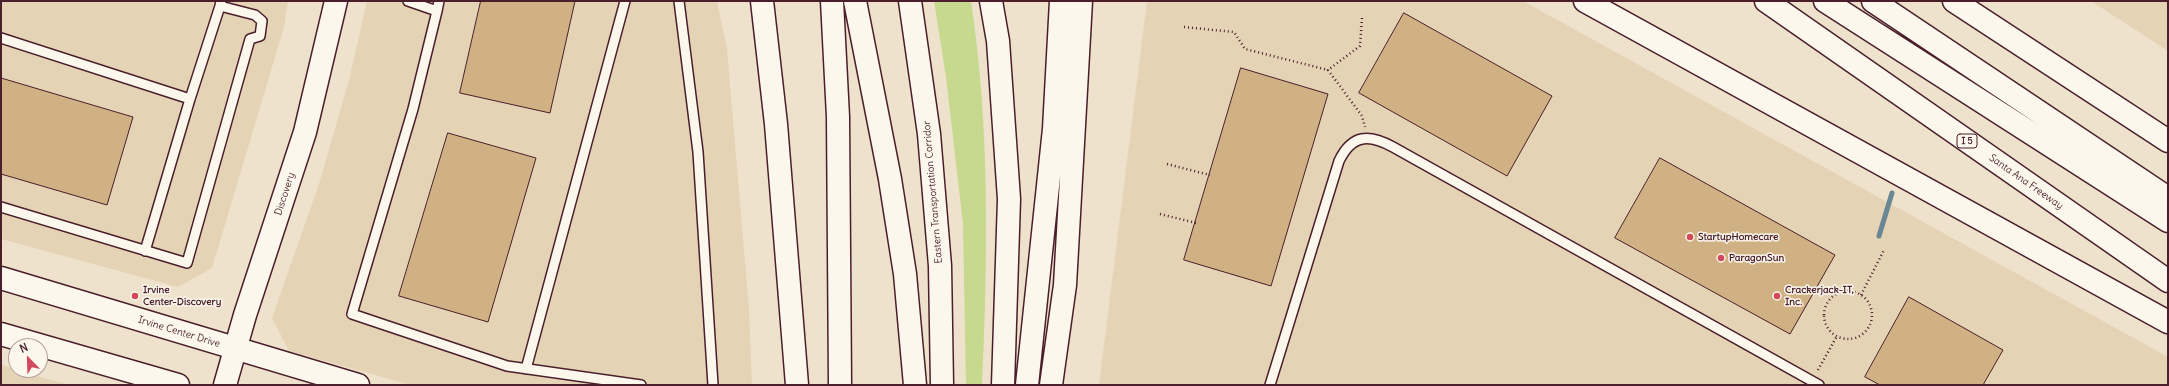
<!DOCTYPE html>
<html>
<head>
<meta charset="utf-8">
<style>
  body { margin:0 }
  #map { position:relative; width:2169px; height:386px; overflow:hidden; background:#eee2cc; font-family:Delius,sans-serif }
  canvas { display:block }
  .frame { position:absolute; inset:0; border:2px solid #4a1f2b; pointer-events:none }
  .north { position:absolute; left:8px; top:338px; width:40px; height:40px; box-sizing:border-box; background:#fbf7ec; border:1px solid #b4a19f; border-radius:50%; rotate:337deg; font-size:11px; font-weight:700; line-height:16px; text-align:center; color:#4a1f2b }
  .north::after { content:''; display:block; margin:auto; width:14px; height:18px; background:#d1495b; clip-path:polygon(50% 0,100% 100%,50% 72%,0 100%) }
</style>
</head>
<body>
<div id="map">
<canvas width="2169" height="386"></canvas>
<div class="frame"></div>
<div class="north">N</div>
</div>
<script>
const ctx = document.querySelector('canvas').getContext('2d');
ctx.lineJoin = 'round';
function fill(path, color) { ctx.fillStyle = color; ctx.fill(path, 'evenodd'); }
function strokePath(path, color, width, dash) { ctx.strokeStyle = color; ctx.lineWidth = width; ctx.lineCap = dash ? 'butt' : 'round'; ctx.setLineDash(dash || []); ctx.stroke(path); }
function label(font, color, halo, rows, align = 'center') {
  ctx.font = font + ' Delius,sans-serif'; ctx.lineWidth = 3; ctx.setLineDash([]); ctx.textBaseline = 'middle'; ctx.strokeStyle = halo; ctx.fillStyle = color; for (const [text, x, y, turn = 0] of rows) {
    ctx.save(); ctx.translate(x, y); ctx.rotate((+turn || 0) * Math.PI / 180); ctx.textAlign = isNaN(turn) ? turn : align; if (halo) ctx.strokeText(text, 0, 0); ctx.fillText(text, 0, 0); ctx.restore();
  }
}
fill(new Path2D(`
  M 1,1 L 288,1 L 284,27 L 212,268 L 178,287 L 1,239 Z
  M 367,1 L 717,1 L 727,49 L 749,309 L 752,385 L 411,385 L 289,351 L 272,318 L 319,184 L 349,80 Z
  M 1147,1 L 1523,1 L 2168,357 L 2168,385 L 1099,385 Z
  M 2091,1 L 2168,1 L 2168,51 Z
  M 1,364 L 16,370 L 69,385 L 1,385 Z`), '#e5d3b6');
fill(new Path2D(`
  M 934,1 L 971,1 C 990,127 988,257 982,385 L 966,385 L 963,224 L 946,77 Z`), '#c6d98e');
strokePath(new Path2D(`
  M 1879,236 L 1892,193`), '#688792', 5);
const building = new Path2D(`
  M 481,1 L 575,1 L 550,113 L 460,93 Z
  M 1404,13 L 1552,96 L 1507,176 L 1359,93 Z
  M 1241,68 L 1328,94 L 1271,286 L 1184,260 Z
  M 1,78 L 133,117 L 107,205 L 1,174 Z
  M 448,133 L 536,158 L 488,322 L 399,296 Z
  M 1660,158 L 1835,255 L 1790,334 L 1615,238 Z
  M 1909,297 L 2003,350 L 1983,385 L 1880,385 L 1865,377 Z`);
fill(building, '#d0b183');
strokePath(building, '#4a1f2b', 1);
const service = new Path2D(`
  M 408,1 L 437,11 L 439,1
  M 679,1 L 698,152 L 713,385
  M 437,11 L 413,109 L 352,314 L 507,366 L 641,385
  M 1,38 L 190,99
  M 1,207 L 187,263 L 250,39 L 260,36 L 262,21 L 255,15 L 220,6 L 221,1
  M 145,251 L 190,99 L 220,6
  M 526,369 L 625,1
  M 1270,385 L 1339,161 C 1352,134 1369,134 1393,147 L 1819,385`);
const tertiary = new Path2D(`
  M 225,385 L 245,315 L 305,132 L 336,1`);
const primary = new Path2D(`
  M 1,278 L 358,385
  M 1,334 L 178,385`);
const motorway = new Path2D(`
  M 762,1 L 776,124 L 797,385
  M 832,1 L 838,117 L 840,385
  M 855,1 L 890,179 L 905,274 L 915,385
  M 910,1 L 929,134 L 940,266 L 942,385
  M 991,1 L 998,41 L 1009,199 L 1003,385
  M 1585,1 L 2168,322
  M 1766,1 L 2168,281
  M 1825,1 L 2168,221
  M 1873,1 L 2168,198
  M 1954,1 L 2168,141
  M 1027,385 L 1054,129 L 1061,1
  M 1051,385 L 1065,285 L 1081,1`);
strokePath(service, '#4a1f2b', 12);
strokePath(tertiary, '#4a1f2b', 25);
strokePath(primary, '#4a1f2b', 25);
strokePath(motorway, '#4a1f2b', 25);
strokePath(new Path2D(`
  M 1362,18 L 1360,46 L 1328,70 L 1362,116 L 1365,127
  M 1184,27 L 1234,32 L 1245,49 L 1328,70
  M 1167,164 L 1210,175
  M 1160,214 L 1196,223
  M1824 315a24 24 0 1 1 48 0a24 24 0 1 1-48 0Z
  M 1861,295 L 1884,250
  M 1818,370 L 1837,336`), '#4a1f2b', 2.5, [1, 3]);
strokePath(service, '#fbf7ec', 9);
strokePath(tertiary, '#fbf7ec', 22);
strokePath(primary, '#fbf7ec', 22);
strokePath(motorway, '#fbf7ec', 22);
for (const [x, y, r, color] of [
  [1690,237,4,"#d1495b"],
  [1721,258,4,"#d1495b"],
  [135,296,4,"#d1495b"],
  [1777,296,4,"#d1495b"]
]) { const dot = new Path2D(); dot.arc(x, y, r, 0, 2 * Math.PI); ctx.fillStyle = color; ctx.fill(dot); strokePath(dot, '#fbf7ec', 1.5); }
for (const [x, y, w] of [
  [1967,141,20]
]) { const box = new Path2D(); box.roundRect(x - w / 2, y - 7, w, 14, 3); ctx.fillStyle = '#fbf7ec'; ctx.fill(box); strokePath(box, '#4a1f2b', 1); }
label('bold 9px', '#4a1f2b', null, [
  ["I 5",1967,141]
]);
label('10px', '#4a1f2b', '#fbf7ec', [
  ["Santa Ana Freeway",2026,182,35],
  ["Eastern Transportation Corridor",933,192,-95],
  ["Discovery",285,194,-72],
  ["Irvine Center Drive",179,332,17]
]);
label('bold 10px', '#4a1f2b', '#fbf7ec', [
  ["StartupHomecare",1698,237],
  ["ParagonSun",1729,258],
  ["Irvine",143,290],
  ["Center-Discovery",143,302],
  ["Crackerjack-IT,",1785,290],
  ["Inc.",1785,302]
], 'left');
</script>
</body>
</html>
